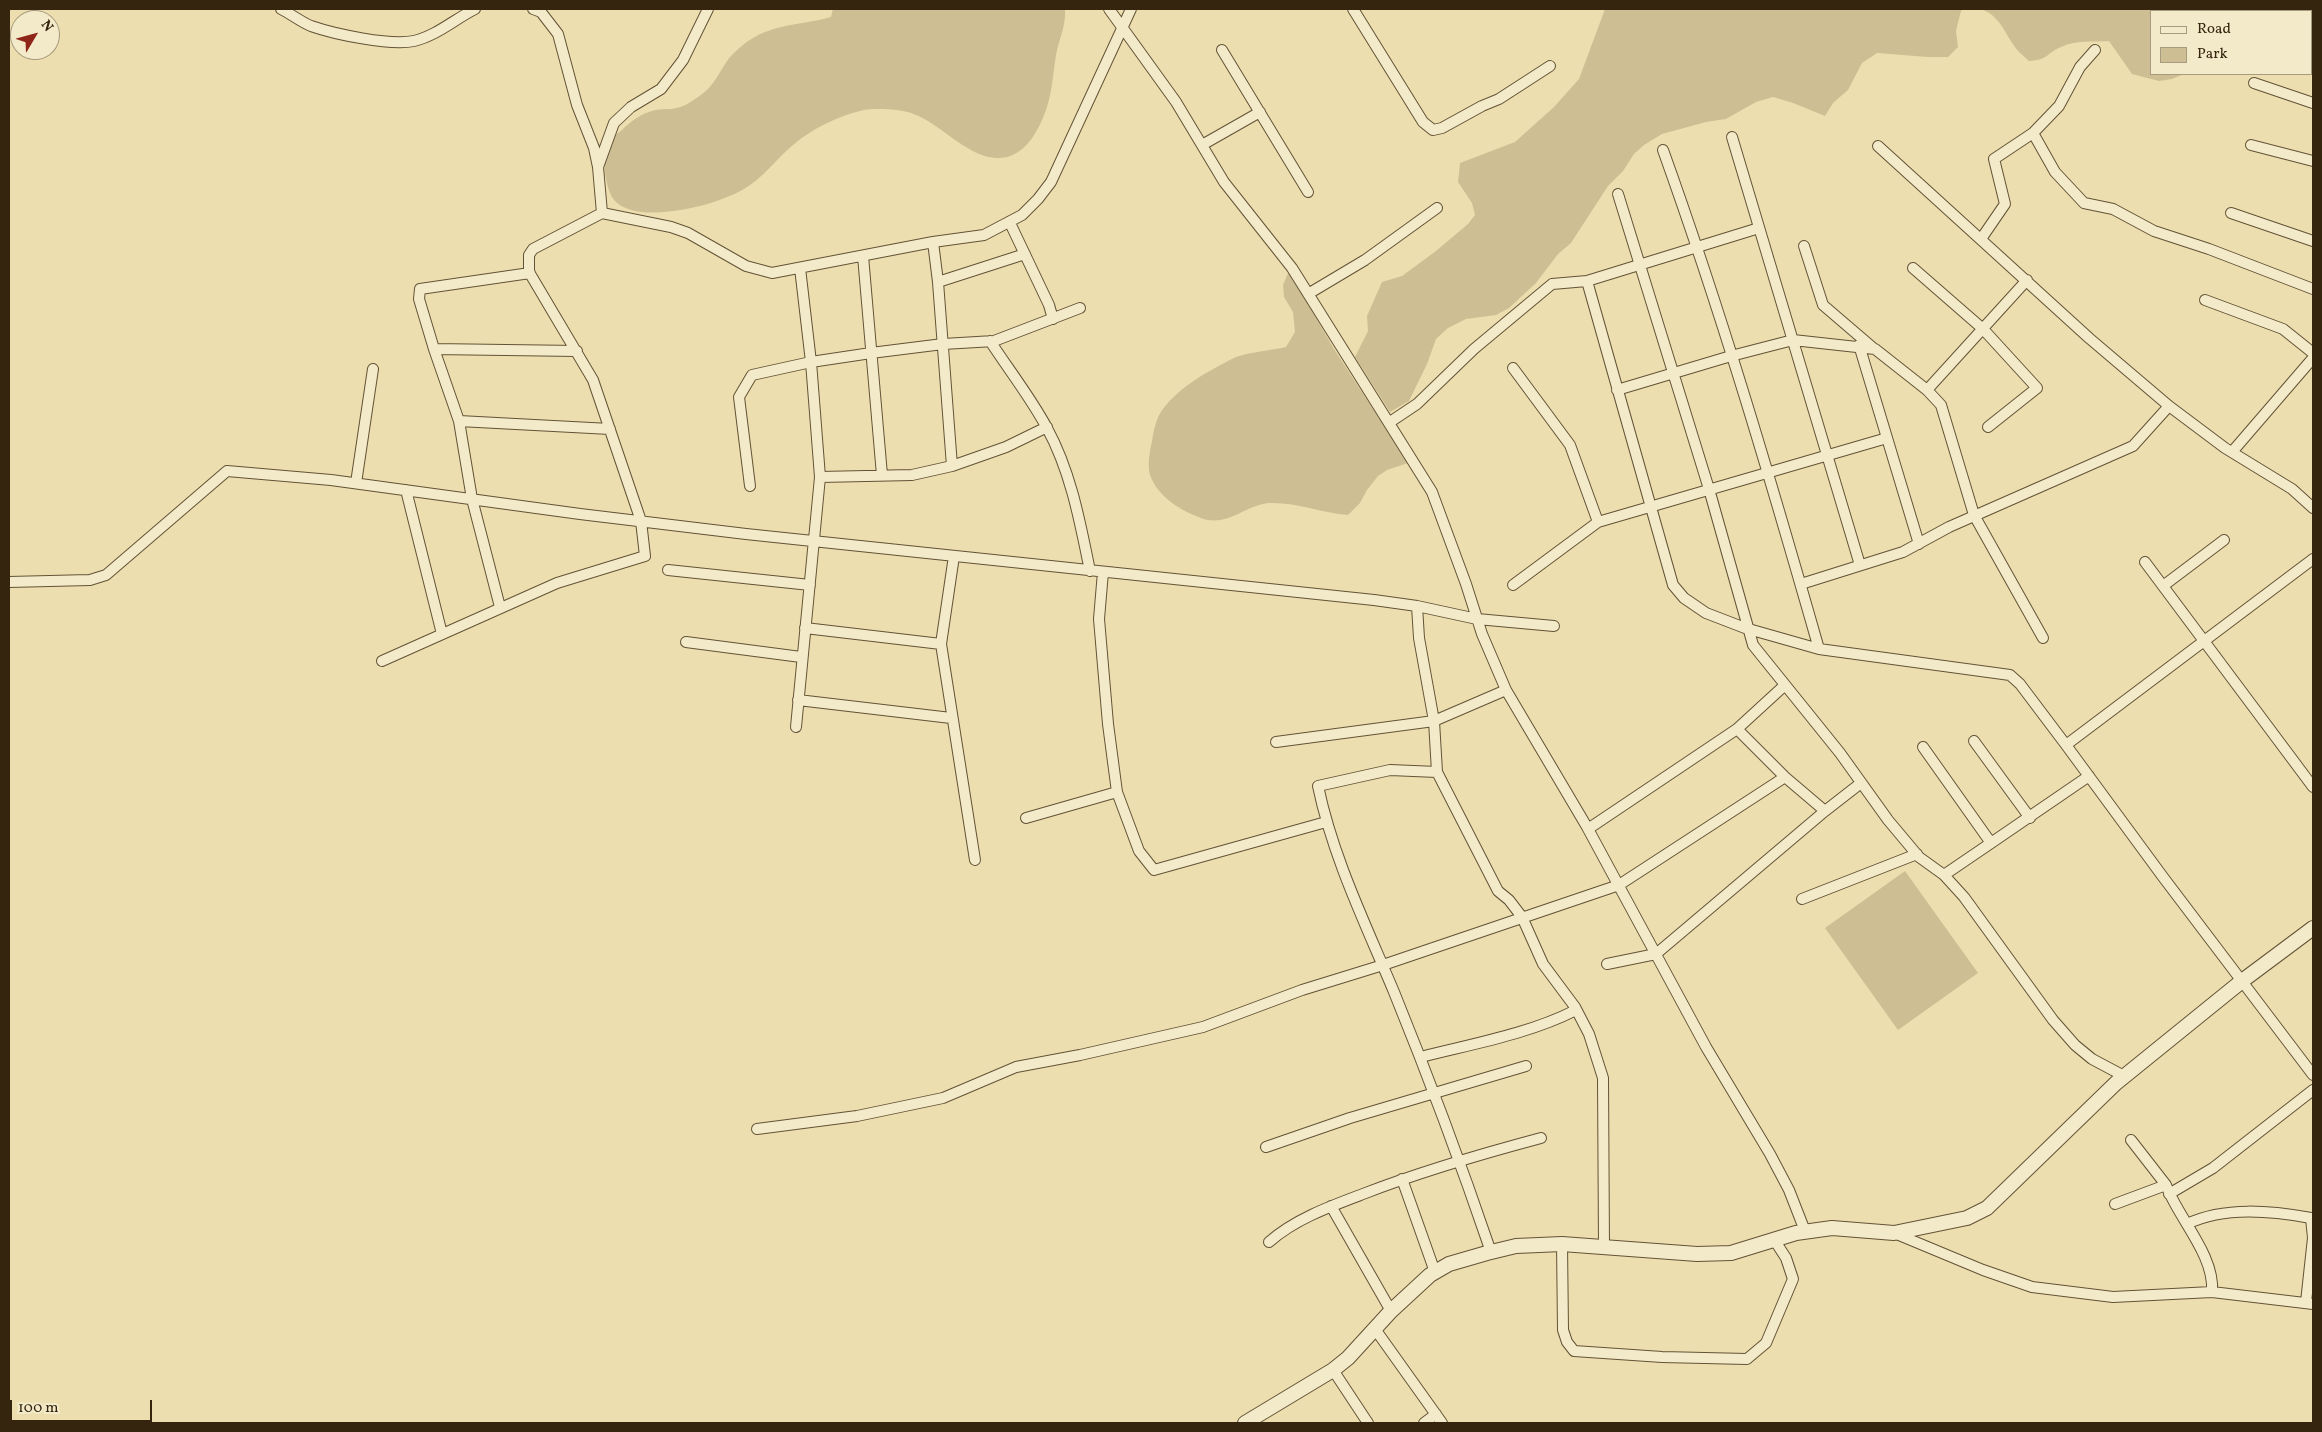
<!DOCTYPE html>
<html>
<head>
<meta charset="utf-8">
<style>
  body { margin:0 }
  #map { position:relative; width:2322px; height:1432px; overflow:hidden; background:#ecdeae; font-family:Vollkorn,serif }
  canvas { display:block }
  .frame { position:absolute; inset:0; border:10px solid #35250e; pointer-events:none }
  .legend { position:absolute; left:2150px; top:10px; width:162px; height:65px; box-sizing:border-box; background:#f3eaca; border:1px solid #a79b7f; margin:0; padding:6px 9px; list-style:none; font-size:15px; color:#35250e }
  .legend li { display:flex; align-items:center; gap:10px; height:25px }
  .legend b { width:25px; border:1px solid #a79b7f }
  .north { position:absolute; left:10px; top:10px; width:50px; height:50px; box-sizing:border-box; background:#f3eaca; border:1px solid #a79b7f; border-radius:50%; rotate:53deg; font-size:14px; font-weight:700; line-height:20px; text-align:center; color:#35250e }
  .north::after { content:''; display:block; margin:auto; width:18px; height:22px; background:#8f2418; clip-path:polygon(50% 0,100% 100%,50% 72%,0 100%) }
  .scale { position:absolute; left:10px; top:1400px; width:142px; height:22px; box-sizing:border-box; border:2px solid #35250e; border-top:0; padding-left:6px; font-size:15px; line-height:18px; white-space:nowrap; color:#35250e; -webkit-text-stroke:4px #f3eaca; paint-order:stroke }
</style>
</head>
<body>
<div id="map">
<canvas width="2322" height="1432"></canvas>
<div class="frame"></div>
<ul class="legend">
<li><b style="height:6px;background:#f3eaca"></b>Road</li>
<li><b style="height:14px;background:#cdbf93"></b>Park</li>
</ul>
<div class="north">N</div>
<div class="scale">100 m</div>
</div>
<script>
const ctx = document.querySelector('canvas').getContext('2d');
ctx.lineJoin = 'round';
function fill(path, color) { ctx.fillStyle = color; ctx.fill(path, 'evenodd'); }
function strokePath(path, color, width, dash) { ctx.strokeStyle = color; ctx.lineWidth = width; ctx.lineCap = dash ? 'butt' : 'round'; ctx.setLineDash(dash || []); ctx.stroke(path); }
fill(new Path2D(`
  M 833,9 L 1065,9 C 1066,23 1061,35 1057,50 C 1053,70 1053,90 1046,110 C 1033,146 1011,172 971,150 C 950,139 933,120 911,113 C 898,109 877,108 864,110 C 838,116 813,128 793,145 C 776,159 763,178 744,189 C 721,202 690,210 663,212 C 646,214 617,212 610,193 C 605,178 601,158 608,143 C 611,138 618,133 622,130 C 629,123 639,115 649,112 C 664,106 672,113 689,103 C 695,99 703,94 708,89 C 719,78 724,61 736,51 C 767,22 795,27 831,17 Z
  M 1605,9 L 1964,9 L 1961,11 L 1956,31 L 1958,47 L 1948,57 L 1928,57 L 1877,53 L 1862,63 L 1848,90 L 1833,103 L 1825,116 L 1793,103 L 1773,97 L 1756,102 L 1726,119 L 1706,122 L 1662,134 L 1644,145 L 1634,154 L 1623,171 L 1608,186 L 1571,243 L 1558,254 L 1536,283 L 1509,308 L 1496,315 L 1466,319 L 1448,328 L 1436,339 L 1427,364 L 1409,401 L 1390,412 L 1355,357 L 1368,331 L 1367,316 L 1382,282 L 1402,276 L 1436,251 L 1468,224 L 1475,215 L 1472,203 L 1458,182 L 1460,163 L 1515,142 L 1554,107 L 1579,79 Z
  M 1981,9 L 2282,9 L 2280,11 L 2151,11 L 2151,74 L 2184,74 L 2172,79 L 2159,81 L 2132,74 L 2109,41 C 2094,42 2075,40 2061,47 C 2046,53 2049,60 2029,61 C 2024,56 2018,52 2015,47 C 2004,32 2000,16 1981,9 Z
  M 1289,271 L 1334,349 L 1408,463 L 1387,470 L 1378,476 L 1367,490 L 1360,503 L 1348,515 C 1322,513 1296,502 1269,503 C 1245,505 1227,528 1201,518 C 1181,511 1157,496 1150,475 C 1147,465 1150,450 1152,441 C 1154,429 1156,418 1163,409 C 1179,387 1210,370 1234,358 C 1244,353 1273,350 1286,347 L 1295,332 L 1293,312 L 1284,297 L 1283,285 Z
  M 1905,871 L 1978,973 L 1898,1030 L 1825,928 Z`), '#cdbf93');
const minor = new Path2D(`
  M 281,9 C 291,14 301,22 311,26 C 334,34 390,46 414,41 C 436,36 455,19 475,9
  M 533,9 L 541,12 L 558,34 L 577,105 L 594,148 L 598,167 L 602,213
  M 1109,9 L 1176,102 L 1224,182 L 1292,268 L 1432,492 L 1466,584 L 1482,634 L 1506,690 L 1587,827 L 1706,1047 L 1770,1154 L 1789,1190 L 1805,1231
  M 1353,9 L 1423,122 L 1433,130 L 1442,128 L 1482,106 L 1499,99 L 1550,66
  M 1222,50 L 1308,192
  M 2254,83 L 2313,103
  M 2033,133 L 2055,172 L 2084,203 L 2113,209 L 2154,231 L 2209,249 L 2313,289
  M 1732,137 L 1860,565
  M 1202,145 L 1260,112
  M 2251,145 L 2313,161
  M 1878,146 L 2089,338 L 2169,406 L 2225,448 L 2292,489 L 2313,508
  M 1663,150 C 1722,314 1771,481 1819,649
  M 598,167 L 614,123 L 631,107 L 661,89 L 683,60 L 708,9
  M 1618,194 L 1709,489 L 1753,645 L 1840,753 L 1888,820 L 1919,857 L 1944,875 L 1964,897 L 2053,1020 L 2075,1045 L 2092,1059 L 2124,1076
  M 2231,213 L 2313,241
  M 1010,223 L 1049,305 L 1053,319
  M 1981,239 L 2005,204 L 1994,159 L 2033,133 L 2059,106 L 2080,67 L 2095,50
  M 933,242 L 938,282 L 952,466
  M 1804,246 L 1823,305 L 1872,347
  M 863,256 L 882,475
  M 1913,268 L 1983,329 L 2037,388 L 1988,427
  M 1587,281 L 1673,585 L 1684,598 L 1706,613 L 1745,628 L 1819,649 L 2010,675 L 2020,684 L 2066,745 L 2163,877 L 2313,1075
  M 938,282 L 1025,254
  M 1308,294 L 1365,260 L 1437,208
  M 2205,300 L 2283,329 L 2313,353
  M 990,341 C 1009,370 1031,398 1047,428 C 1071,472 1080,522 1090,571
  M 1859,345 L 1919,544
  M 434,349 L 577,351
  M 1513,368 L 1570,445 L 1598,522
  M 1617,390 L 1731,356 L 1793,340 L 1875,349 L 1927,390 L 1941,405 L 1974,515 L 2043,638
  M 1927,390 L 2027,280
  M 459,421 L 610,429
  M 1390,422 L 1417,404 L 1474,349 L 1552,284 L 1587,281 L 1759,228
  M 2232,452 L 2313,358
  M 820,477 L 912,475 L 952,466 L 1006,447 L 1047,427
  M 356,483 L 373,369
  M 750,486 L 739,397 L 752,375 L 811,362 L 871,353 L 943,344 L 994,341 L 1080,308
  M 406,490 L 442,634
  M 954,556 L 941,644 L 975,860
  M 2145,562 L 2313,787
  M 668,570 L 810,585
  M 1103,572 L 1099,619 L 1108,724 L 1117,792 L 1139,851 L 1154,870 L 1326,822
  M 9,582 L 90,580 L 106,575 L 227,471 L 331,480 L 580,514 L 746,534 L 1374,600 L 1417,606 L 1477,619 L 1554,626
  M 1801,584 L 1903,552 L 1949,527 L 2133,446 L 2169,406
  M 1513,585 L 1598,522 L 1887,438
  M 2163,586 L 2224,540
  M 1417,606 L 1419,638 L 1434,721 L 1437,772 L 1498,891 L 1509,900 L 1522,917 L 1543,964 L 1575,1007 L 1589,1034 L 1603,1078 L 1604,1247
  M 500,607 L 472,499 L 459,421 L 434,349 L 419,299 L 420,289 L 530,273
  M 805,628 L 941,644
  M 686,642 L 801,657
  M 382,661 L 557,583 L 645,556 L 641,521 L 593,380 L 529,272 L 529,255 L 533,249 L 602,213 L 671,227 L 688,233 L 746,266 L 772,273 L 933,242 L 984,235 L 1022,215 L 1038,199 L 1051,182 L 1131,9
  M 798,700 L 951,718
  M 796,727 L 820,477 L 811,362 L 800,268
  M 1737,729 L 1785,777 L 1825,811
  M 1974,741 L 2030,818
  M 1276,742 L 1434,721 L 1506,690
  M 2066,745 L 2313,559
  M 1923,747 L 1991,843 L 2089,776
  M 1437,772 L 1390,770 L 1318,786 C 1333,858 1366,925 1394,992 C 1429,1078 1461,1164 1491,1252
  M 1026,818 L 1117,792
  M 1588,829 L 1737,729 L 1785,685
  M 1944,875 L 1991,843
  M 1802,899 L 1917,854
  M 1607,964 L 1656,954 L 1825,811 L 1861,783
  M 1421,1057 C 1472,1044 1529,1034 1576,1010
  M 757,1129 L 857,1116 L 943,1098 L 1016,1067 L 1080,1055 L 1203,1027 L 1302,990 L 1383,965 L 1619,885 L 1785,777
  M 2131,1140 L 2166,1185
  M 1266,1147 L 1350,1118 L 1526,1066
  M 1402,1179 L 1435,1272
  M 2169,1194 L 2213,1168 L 2313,1090
  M 2115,1204 L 2166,1185 C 2178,1218 2215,1255 2212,1292
  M 1331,1206 L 1391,1311
  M 2187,1224 C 2225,1206 2271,1211 2311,1218 L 2313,1238 L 2306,1302
  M 1894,1233 L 1983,1270 L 2032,1287 L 2113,1297 L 2212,1292 L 2313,1304
  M 1269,1242 C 1295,1219 1331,1206 1363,1194 C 1422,1171 1481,1154 1541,1138
  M 1562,1244 L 1563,1330 L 1567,1342 L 1574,1351 L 1662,1357 L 1747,1359 L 1766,1343 L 1793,1279 L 1786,1258 L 1775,1241
  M 1375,1329 L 1442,1423
  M 1333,1370 L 1368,1423
  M 1424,1423 L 1436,1414`);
const tertiary = new Path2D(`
  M 1245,1423 L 1333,1370 L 1348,1358 L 1391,1311 L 1430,1275 L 1449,1264 L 1487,1253 L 1516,1246 L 1562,1244 L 1697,1254 L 1731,1253 L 1796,1233 L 1832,1228 L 1894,1233 L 1967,1218 L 1987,1208 L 2116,1083 L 2242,981 L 2313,928`);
strokePath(minor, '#635336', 12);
strokePath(tertiary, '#635336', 16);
strokePath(minor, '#f3eaca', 10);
strokePath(tertiary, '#f3eaca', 14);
</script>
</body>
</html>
